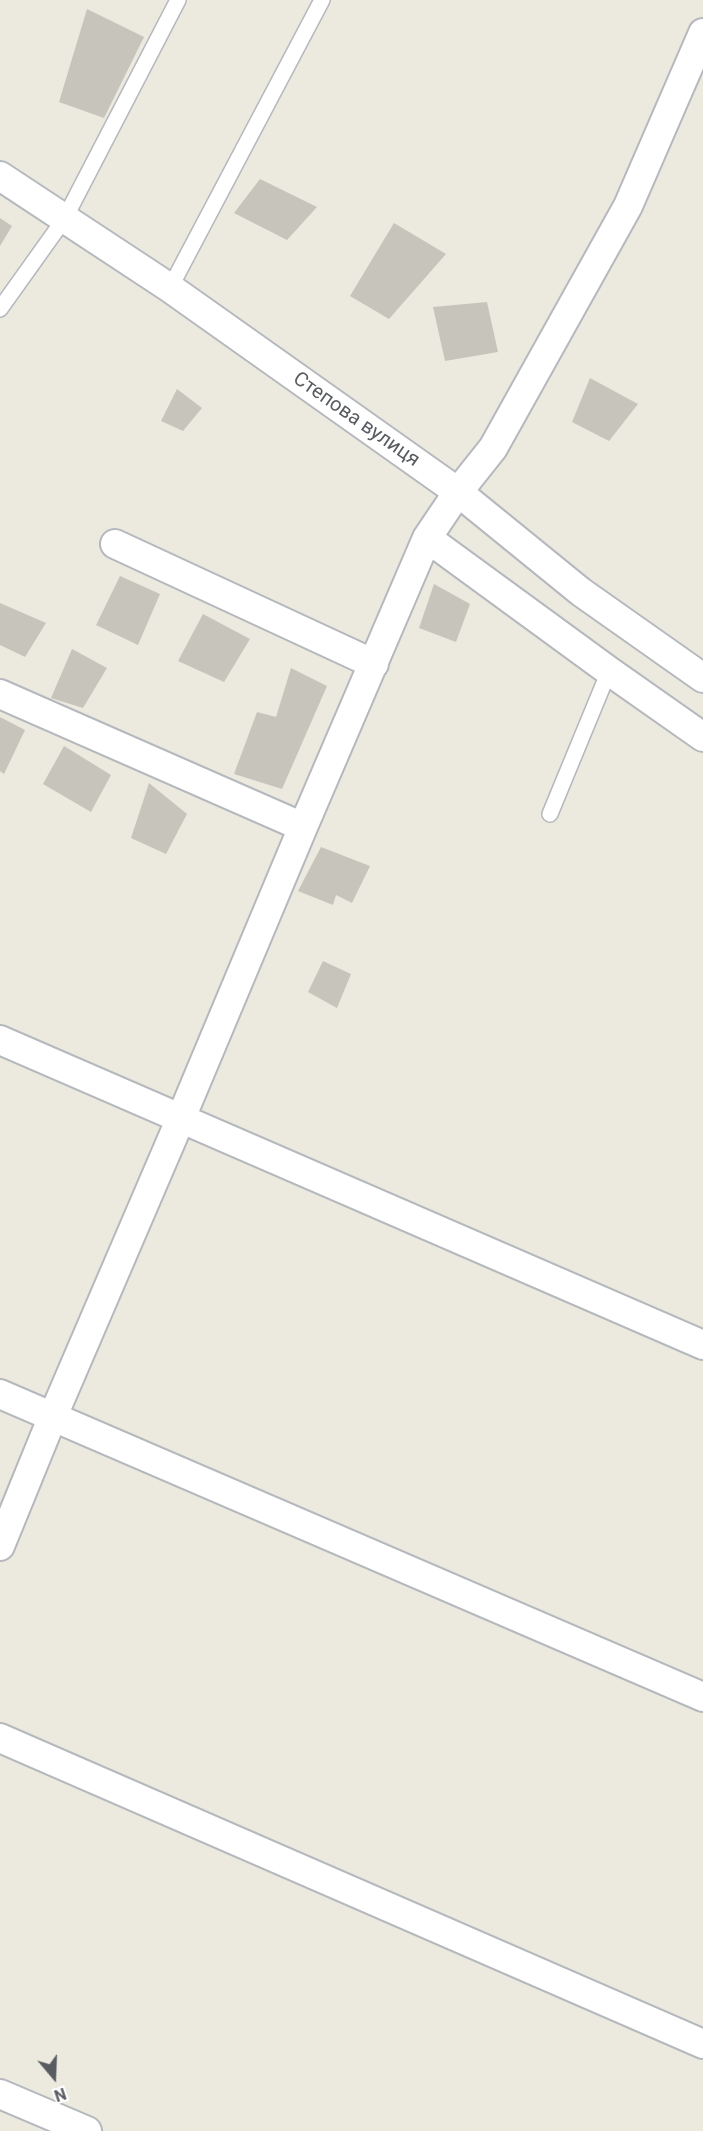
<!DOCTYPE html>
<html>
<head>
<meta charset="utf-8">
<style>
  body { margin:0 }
  #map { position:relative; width:703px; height:2131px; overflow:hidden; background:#ece9df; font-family:Roboto,sans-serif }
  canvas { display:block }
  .north { position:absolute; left:24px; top:2047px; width:60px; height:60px; -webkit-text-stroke:4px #fff; paint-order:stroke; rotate:161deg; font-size:16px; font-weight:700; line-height:24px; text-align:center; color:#585c61 }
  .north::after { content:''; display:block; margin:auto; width:21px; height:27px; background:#585c61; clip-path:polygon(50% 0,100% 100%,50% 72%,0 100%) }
</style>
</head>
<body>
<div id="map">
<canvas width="703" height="2131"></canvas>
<div class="north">N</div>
</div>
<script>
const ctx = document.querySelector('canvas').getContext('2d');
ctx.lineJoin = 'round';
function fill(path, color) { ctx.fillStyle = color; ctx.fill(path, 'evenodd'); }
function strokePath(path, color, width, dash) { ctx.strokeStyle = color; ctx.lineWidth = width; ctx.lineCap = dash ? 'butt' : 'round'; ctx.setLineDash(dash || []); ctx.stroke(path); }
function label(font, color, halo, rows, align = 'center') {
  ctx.font = font + ' Roboto,sans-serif'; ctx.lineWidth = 5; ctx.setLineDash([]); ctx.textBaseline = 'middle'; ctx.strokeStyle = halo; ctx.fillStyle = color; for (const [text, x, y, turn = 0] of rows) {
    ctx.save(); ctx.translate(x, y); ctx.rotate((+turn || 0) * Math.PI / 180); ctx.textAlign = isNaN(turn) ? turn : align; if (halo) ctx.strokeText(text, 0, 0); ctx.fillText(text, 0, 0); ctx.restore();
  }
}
fill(new Path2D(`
  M 87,9 L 144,37 L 104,118 L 59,102 Z
  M 260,179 L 317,207 L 287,240 L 234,213 Z
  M 0,218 L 12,226 L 0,246 Z
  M 394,223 L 446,254 L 389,319 L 350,296 Z
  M 487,302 L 498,352 L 445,361 L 433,307 Z
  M 590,378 L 638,404 L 609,441 L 572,422 Z
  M 177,389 L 202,408 L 183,431 L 161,421 Z
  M 120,576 L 160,594 L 138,645 L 96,625 Z
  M 434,584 L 470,604 L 456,642 L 419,628 Z
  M 0,603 L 46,623 L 25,657 L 0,645 Z
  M 203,614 L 250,639 L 224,682 L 178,661 Z
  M 72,649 L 107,668 L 83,708 L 51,698 Z
  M 291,668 L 327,686 L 282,789 L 234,774 L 257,712 L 276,717 Z
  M 0,717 L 25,730 L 4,774 L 0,771 Z
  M 64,746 L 111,775 L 91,812 L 43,784 Z
  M 149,783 L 187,814 L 166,854 L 131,838 Z
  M 321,847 L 370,866 L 352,903 L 336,895 L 333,905 L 298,891 Z
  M 323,961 L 351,974 L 337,1008 L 308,992 Z`), '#c7c4bc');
const lane = new Path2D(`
  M 170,288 L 322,0
  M 0,309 L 65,218 L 178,0
  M 550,814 L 609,671`);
const street = new Path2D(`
  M 0,176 L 170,288 L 458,492 L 581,592 L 703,678
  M 427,538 L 609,671 L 703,737
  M 115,544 L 374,664
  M 0,694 L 303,827
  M 0,1040 L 703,1345
  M 0,1394 L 703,1697
  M 0,1546 L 53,1416 L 181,1118 L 303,827 L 427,538 L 458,492 L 493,448 L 628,206 L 703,33
  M 0,1738 L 703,2044
  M 0,2094 L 87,2131`);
strokePath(lane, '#b5b8bd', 18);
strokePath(street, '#b5b8bd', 32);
strokePath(lane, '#fff', 15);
strokePath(street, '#fff', 28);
label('20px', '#585c61', '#fff', [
  ["Степова вулиця",356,420,35]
]);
</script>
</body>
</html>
